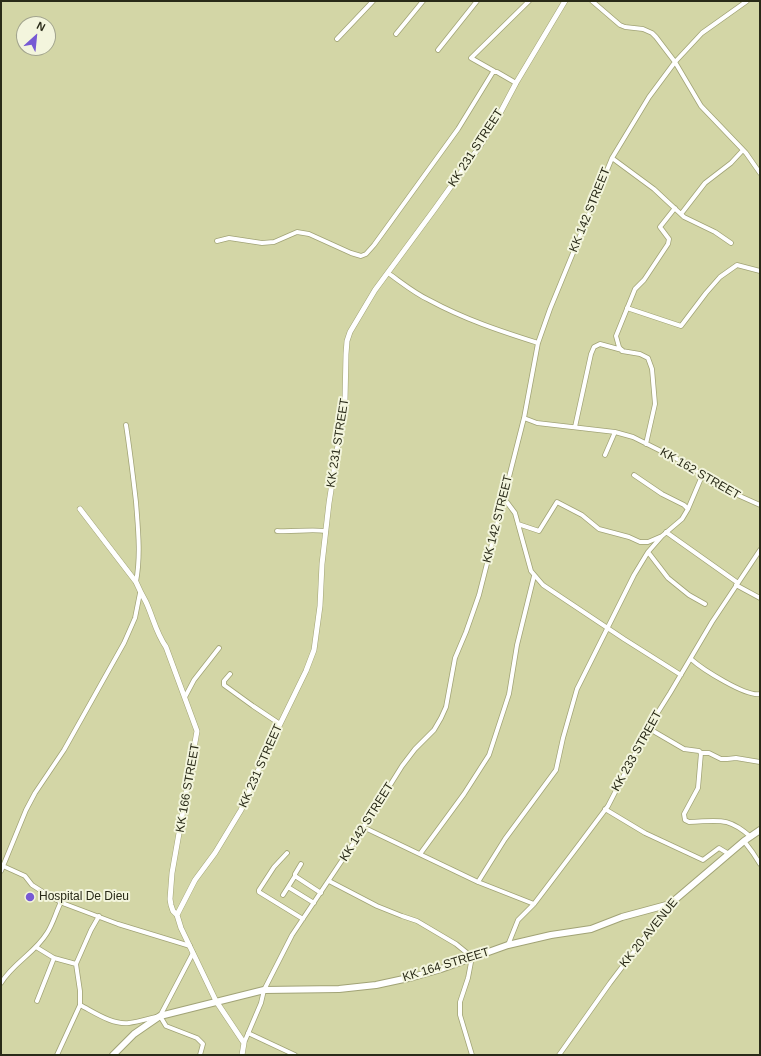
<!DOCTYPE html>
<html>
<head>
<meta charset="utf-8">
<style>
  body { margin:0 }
  #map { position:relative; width:761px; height:1056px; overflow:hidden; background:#d3d6a6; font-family:Helvetica,sans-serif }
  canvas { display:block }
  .frame { position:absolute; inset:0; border:2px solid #292a18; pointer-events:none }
  .north { position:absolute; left:16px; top:16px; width:40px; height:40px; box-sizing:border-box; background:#f3f5dd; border:1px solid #a2a48e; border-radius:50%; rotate:27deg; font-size:11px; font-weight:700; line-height:16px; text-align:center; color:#292a18 }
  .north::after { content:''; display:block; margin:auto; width:14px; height:18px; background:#775ad4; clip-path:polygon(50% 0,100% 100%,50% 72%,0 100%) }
</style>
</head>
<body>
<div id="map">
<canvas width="761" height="1056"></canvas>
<div class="frame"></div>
<div class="north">N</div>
</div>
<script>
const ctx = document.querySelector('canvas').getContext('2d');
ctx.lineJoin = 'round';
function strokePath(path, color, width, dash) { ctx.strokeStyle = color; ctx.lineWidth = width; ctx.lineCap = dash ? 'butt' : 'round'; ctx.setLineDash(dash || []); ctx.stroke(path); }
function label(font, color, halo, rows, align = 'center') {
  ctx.font = font + ' Helvetica,sans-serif'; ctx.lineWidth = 4; ctx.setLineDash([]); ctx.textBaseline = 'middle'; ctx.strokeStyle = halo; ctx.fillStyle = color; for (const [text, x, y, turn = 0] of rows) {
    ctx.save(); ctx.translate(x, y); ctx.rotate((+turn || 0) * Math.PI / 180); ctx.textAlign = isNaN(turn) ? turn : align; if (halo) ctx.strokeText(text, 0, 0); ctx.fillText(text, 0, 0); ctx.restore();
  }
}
const minor = new Path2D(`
  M 592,1 L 620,25 L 625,27 L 643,29 L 652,33 L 656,37 L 675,62 L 701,106 L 746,153 L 760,173
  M 396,34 L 423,1
  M 337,39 L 373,1
  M 438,50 L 477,1
  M 494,71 L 471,58 L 529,1
  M 612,158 L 654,189 L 684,217 L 715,232 L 731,243
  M 681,214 L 705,183 L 731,163 L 743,150
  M 217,241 L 229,238 L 262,243 L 274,242 L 297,232 L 309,234 L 351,253 L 361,256 L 366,254 L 374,245 L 458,129 L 493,72 L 497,72 L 516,83
  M 388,273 C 401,282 414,293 429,300 C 464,319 500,331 538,343
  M 627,308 L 681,326 L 706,293 L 720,277 L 737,265 L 760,271
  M 524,418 L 537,423 L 615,432 L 633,437 L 689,465 L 713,484 L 760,505
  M 126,425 C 130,451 133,476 136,502 C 138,529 141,555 136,582
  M 575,427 L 591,354 L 594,347 L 600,344 L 622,350
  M 646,444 L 655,404 L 652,369 L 648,358 L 640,354 L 622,351 L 619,347 L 616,336 L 635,289 L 644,280 L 668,244 L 669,239 L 660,227 L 675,208
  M 605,455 L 615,432
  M 634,475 L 662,494 L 684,505 L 688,509
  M 503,497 L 515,513 L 531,571 L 543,585 L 624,639 L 681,675
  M 518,524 L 539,531 L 557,502 L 582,515 L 599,529 L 629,537 L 640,542 L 648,542 L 662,536 L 682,519 L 688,509 L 702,476
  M 277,531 C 294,532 309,529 326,531
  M 666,532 L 738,583
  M 648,552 L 668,578 L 689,595 L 705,604
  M 736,585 L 760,598
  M 691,659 C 702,669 746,697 760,694
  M 230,674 L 224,681 L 224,685 L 253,706 L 280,724
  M 185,697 L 194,680 L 219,648
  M 648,728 L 684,749 L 699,751 L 701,753 L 698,788 L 684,814 L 685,820 L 689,822 C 719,821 727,816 751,837
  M 701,753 L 709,753 L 721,759 L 727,759 L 736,758 L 760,762
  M 605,809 L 645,833 L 703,860 L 719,848 L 729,854
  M 363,827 L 478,882 L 534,904
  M 744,841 L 753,853 L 760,864
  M 287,853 L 274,867 L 259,890 L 259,892 L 303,919
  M 420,854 L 464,794 L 489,755 L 509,694 L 517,645 L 534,576
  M 301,864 L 295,874 L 295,876 L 321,893
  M 3,866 L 25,876 L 32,885 L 51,897 L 65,904 L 118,924 L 190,946
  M 1,871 L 26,810 L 35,793 L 64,750 L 124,643 L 135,618 L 140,593
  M 329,881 L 377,906 L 402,916 L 417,921 L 456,944 L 472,957 L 468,978 L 460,1002 L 460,1015 L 472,1055
  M 478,882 L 505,839 L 556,770 L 563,738 L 577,689 L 634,575 L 648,552 L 662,536
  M 288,887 L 314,903
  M 283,895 L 295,876
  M 508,945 L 518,920 L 534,904 L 581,842 L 608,806 L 648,728 L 670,693 L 712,622 L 760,550
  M 36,947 L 54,958
  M 1,983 C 13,963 35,953 47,933 C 53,924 56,912 61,902
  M 37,1001 L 54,958 L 76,964
  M 80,1005 C 94,1012 112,1025 129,1023 C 139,1022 150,1018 160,1016 L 193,953
  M 160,1016 L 166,1026 L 197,1038 L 203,1044 L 200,1055
  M 248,1033 L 295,1055
  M 244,1043 L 261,1003 L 264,990 L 292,935 L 357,838 L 363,827 L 372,814 L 402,766 L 415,749 L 434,730 L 441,718 L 446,707 L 455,658 L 466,632 L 479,595 L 524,418 L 538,343 L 550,309 L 612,158 L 649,97 L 675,62 L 702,33 L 747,1
  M 57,1055 L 80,1005 L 80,991 L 76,964 L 91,930 L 99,916
  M 559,1055 L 610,983 L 670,904`);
const tertiary = new Path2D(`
  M 80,509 L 136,582 C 139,589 142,595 146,602 C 153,617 156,633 166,647 L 197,731 L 172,873 L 170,899 L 171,905 L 173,911 L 177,915 L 181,928 L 216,1001 L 244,1043 L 242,1055
  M 177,915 L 195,880 L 215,853 L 241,810 L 265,755 L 306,671 L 314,650 L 320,606 L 322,564 L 329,503 L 345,400 L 346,354 L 347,341 L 350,332 L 375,290 L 434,210 L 480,146 L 498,117 L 516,83 L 565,1`);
const secondary = new Path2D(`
  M 113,1055 L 134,1034 L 160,1016 L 264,990 L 339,989 L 376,985 L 413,977 L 441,969 L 508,945 L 551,935 L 591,929 L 622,917 L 670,904 L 744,841 L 760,830`);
strokePath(minor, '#a1a376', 5.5);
strokePath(tertiary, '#a1a376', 6);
strokePath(secondary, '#a1a376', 8);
strokePath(minor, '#fff', 4);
strokePath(tertiary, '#fff', 5);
strokePath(secondary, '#fff', 6);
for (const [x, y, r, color] of [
  [30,897,5,"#775ad4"]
]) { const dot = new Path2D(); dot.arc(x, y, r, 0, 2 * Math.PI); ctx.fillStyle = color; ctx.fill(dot); strokePath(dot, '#f3f5dd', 1.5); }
label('12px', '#292a18', '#f3f5dd', [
  ["KK 231 STREET",476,148,-57],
  ["KK 142 STREET",590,210,-68],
  ["KK 231 STREET",338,443,-81],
  ["KK 162 STREET",700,474,30],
  ["KK 142 STREET",498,519,-76],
  ["KK 233 STREET",637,751,-61],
  ["KK 231 STREET",261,766,-66],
  ["KK 166 STREET",188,788,-80],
  ["KK 142 STREET",367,822,-58],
  ["KK 20 AVENUE",649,933,-51],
  ["KK 164 STREET",446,965,-17]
]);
label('12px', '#292a18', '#f3f5dd', [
  ["Hospital De Dieu",39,897]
], 'left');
</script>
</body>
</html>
